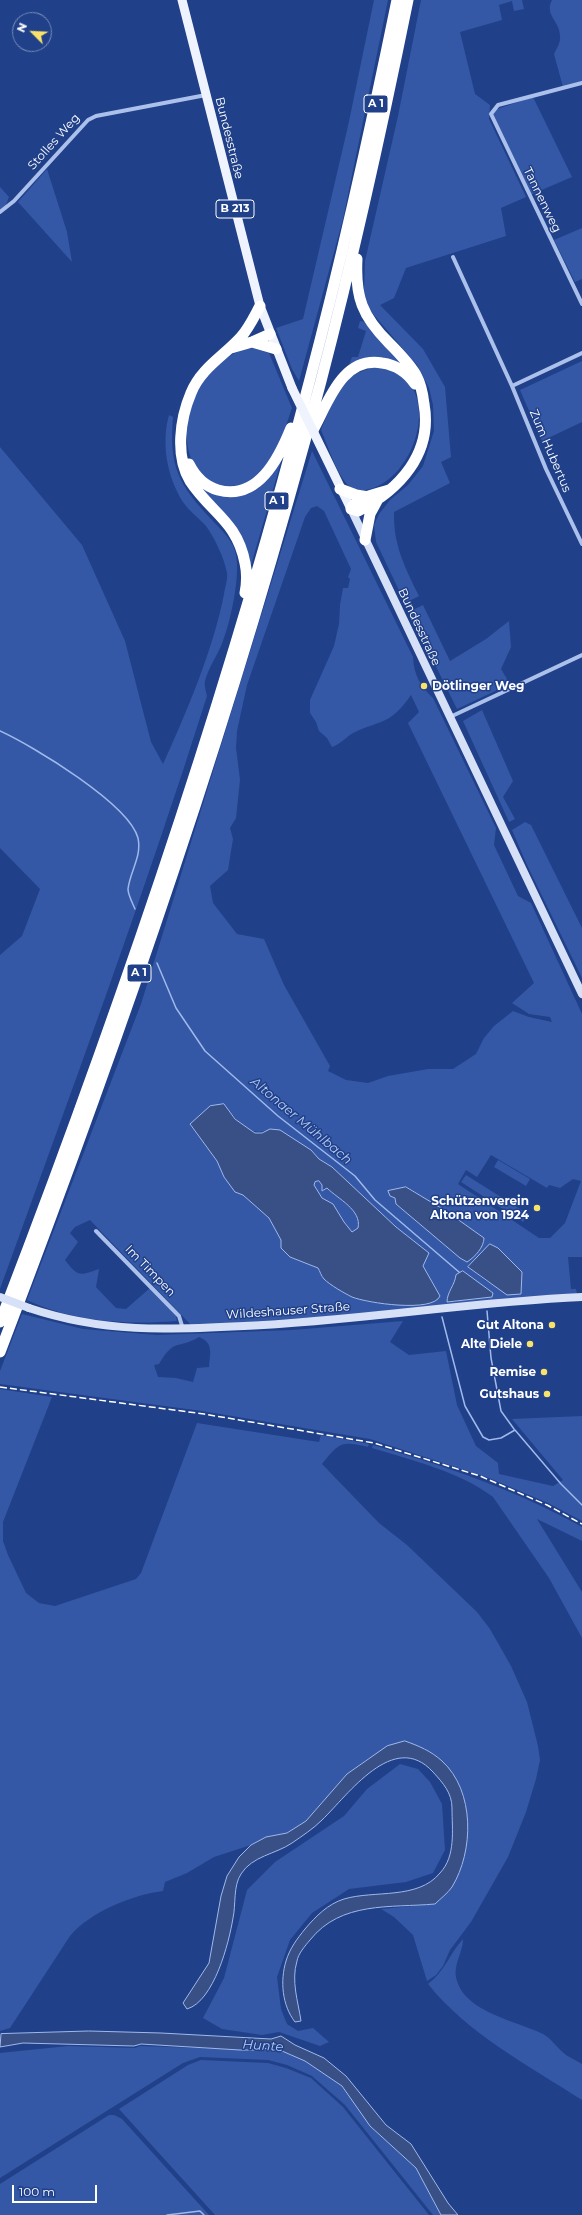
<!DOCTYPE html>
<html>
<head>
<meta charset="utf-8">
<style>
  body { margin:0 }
  #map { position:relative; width:582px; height:2215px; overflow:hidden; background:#204089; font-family:Montserrat,sans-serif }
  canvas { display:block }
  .north { position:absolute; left:12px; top:12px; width:40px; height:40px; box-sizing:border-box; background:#204089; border:1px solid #798cb8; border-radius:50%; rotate:294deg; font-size:11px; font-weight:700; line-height:16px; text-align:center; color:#fff }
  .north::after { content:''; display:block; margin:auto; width:14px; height:18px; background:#f8e26b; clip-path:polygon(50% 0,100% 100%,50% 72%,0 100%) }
  .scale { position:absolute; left:12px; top:2185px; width:85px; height:18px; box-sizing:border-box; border:2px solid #fff; border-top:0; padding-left:5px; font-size:12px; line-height:14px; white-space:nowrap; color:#fff; -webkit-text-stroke:3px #204089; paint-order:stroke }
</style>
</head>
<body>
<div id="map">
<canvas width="582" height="2215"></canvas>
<div class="north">N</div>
<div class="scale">100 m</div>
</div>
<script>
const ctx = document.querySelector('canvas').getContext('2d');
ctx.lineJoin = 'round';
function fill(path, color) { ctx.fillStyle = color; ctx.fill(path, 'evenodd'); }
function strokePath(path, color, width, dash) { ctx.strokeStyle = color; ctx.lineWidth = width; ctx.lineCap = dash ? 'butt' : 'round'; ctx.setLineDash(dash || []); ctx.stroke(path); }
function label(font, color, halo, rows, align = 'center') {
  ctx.font = font + ' Montserrat,sans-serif'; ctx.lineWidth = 3; ctx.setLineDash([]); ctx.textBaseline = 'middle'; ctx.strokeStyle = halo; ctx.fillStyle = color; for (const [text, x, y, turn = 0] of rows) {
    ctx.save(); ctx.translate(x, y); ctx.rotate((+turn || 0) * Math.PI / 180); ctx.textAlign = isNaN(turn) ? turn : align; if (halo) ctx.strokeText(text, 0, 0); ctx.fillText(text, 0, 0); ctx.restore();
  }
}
fill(new Path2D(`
  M 374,0 L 388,0 L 343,219 L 299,381 L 292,369 L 276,328 L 303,319 L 348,126 Z
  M 421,0 L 522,0 L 524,9 L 514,11 L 512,1 L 499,5 L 502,20 L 460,32 L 475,94 L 490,105 L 489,119 L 526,197 L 501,208 L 506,236 L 406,268 L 394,298 L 380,305 L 423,349 L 445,387 L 451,457 L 441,462 L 450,483 L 394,512 C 393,544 405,568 419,596 L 405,603 L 376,542 L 374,525 L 379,514 L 390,500 L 408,485 L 423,466 L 434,431 L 433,405 L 429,388 L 417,365 L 367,307 L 364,289 L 365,261 L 398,116 Z
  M 552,0 L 582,0 L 582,81 L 563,87 L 554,54 C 557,48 561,42 560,36 C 560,21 544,15 552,0 Z
  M 533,97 L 572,177 L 530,195 L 492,116 L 494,110 Z
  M 47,169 L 67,232 L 72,262 L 18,202 Z
  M 0,187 L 9,197 L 5,207 L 0,211 Z
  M 582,228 L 582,279 L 575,282 L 554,240 Z
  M 360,321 L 366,322 L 408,367 L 349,365 L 352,357 L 358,357 L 366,331 L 358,328 Z
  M 253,348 L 269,353 L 292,408 C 285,427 279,454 265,469 C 254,481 241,487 225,486 C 215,485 205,479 199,472 C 167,432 203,353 253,348 Z
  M 582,361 L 582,422 L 542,441 L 520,390 Z
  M 378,367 C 385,369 393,370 399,374 C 439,399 414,477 370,489 C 363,491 356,491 350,487 C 337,476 328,446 321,430 C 335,397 339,373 378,367 Z
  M 169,415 L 173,417 C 169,467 178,484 212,520 C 220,529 231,538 235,551 C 242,572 230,625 221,646 C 216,657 208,669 205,681 C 204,685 206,692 207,696 C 144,896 71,1092 0,1289 L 0,955 L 22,936 L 40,889 L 0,848 L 0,447 L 82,545 L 125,641 L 151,742 L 163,764 C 186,714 214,647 224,594 C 225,587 228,579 227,573 C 224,557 215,539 206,526 C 199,518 189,511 183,502 C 167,477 161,443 169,415 Z
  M 312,451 L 413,657 C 414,675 420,686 433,698 L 496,828 L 494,845 L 518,896 L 531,903 L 582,1014 L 582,1257 L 568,1257 L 571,1289 L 576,1289 L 577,1294 L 360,1314 L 192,1326 L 90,1220 L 75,1227 L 70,1233 L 78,1242 L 65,1260 C 78,1277 79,1276 99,1269 L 96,1287 L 116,1308 L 126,1309 L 150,1288 L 176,1316 L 177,1321 C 127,1325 73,1322 27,1300 L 141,1004 ZM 317,506 L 324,511 L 351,569 L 348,577 L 350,579 L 348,588 L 343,588 L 340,605 L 339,624 L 334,646 L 310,700 L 310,713 L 316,722 L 319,731 L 327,738 L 332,747 C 342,743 346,737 353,733 C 383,719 390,725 411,695 L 419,712 L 408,723 L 534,983 L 512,1003 L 529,1014 L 550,1017 L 552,1022 L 529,1017 L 513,1011 L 494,1026 L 484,1038 L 476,1054 L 453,1069 L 428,1069 L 388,1076 L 368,1083 L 346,1080 L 328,1071 L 330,1066 L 284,985 L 264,939 L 237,934 L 213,903 L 210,886 L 228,870 L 233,839 L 230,828 L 236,818 L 240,780 L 236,748 L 237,731 L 247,685 L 305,517 L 311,508 ZM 224,1104 C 236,1119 249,1139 270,1129 L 296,1141 L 311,1150 L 319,1159 L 332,1167 L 396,1227 L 414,1241 L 423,1266 L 440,1296 L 419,1305 L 369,1302 L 352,1297 L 324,1279 L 318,1268 L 290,1257 L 281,1248 L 281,1240 L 269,1218 L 243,1195 L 235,1192 L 224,1177 L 217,1161 L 190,1125 L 210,1106 ZM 491,1155 L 547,1188 L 549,1185 L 560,1188 L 573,1179 L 581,1181 L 565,1223 L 550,1238 L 539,1238 L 458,1184 L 466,1170 L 477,1177 ZM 407,1187 L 446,1211 L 484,1238 C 484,1247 475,1257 467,1262 L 460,1258 L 396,1204 L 395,1198 L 399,1189 ZM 490,1245 L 498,1248 L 522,1272 L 504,1291 L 486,1281 L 468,1267 ZM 463,1271 L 492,1297 L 447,1302 L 456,1279 Z
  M 283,455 L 249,572 L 211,503 L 192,474 L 236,493 Z
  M 423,605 L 450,661 L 486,639 L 509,621 L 511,647 L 501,669 L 510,684 L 457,709 L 409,612 Z
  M 482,710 L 513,781 L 503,797 L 515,819 L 509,822 L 463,721 Z
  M 525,822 L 531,825 L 582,928 L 582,978 L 527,865 L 512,830 Z
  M 498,1160 L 530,1179 L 526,1186 L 494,1167 Z
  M 466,1175 L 528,1214 L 523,1222 L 461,1182 Z
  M 319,1181 L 322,1185 L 323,1191 L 327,1188 C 338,1199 361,1210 359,1228 L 353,1233 L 344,1222 L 333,1204 L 322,1198 L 314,1185 L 315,1182 Z
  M 22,1314 L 83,1329 L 157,1335 L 292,1330 L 403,1321 L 390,1342 L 409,1355 L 446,1351 L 457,1405 L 476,1446 L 498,1463 L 499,1474 L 553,1486 L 563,1480 L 512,1419 L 582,1416 L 582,1521 L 548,1503 L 489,1478 L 370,1439 L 202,1411 L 0,1384 L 0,1371 ZM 199,1337 C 214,1343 210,1353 209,1367 L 197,1368 L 193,1382 L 176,1378 L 158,1377 L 154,1365 L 159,1364 C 175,1337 177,1350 199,1337 Z
  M 0,1389 L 52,1397 L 3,1522 L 3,1541 L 8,1555 L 26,1593 L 39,1603 L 55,1606 L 136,1579 L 141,1573 L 197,1423 L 319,1442 L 321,1435 L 369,1444 L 368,1447 C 341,1441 340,1442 322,1464 L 379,1523 L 407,1545 L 477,1612 L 490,1629 L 511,1666 L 527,1702 L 538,1746 L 540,1760 L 536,1779 L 526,1812 L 508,1857 L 471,1922 L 450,1950 L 443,1966 L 436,1975 L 427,1981 L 413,1935 L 394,1917 L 381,1909 L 435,1904 L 451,1888 L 459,1784 L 443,1762 L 424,1748 L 369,1758 L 347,1774 L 306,1821 L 287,1833 L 266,1837 L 251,1845 L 214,1857 L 187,1873 L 165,1882 L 163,1891 C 132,1895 90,1912 70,1936 L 10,2028 L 0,2031 Z
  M 373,1445 C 445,1466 516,1490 582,1527 L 582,1541 L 537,1519 L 582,1592 L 582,1638 L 549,1578 L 493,1497 C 461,1472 411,1460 372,1448 Z
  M 400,1764 L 418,1769 L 430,1782 L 442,1804 L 445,1850 L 433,1873 L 406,1882 L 349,1889 L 312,1913 L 290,1940 L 277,1977 L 281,2009 L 287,2024 L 298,2031 L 313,2028 L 329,2042 L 320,2046 L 279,2032 L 262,2035 L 222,2029 L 203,2018 L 224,1978 L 247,1890 L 275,1862 L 344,1816 L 367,1789 Z
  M 463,1939 C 463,1953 452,1966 457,1981 C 466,2012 516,2021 543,2034 C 552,2039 558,2049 566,2055 C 571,2058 577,2061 582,2064 L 582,2100 C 529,2066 468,2034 428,1984 C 445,1971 450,1953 463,1939 Z
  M 68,2046 L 135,2048 L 140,2046 L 254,2050 L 262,2048 L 282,2051 L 305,2061 L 342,2086 L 370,2126 L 416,2168 L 441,2215 L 433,2215 L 345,2105 L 312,2076 L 287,2065 L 268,2060 L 200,2057 L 183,2063 L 0,2178 L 0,2053 Z
  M 201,2060 L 268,2063 L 286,2068 L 311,2078 L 343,2107 L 429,2215 L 215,2215 L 119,2109 L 188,2065 Z
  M 109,2115 L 114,2115 L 122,2119 L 209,2215 L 0,2215 L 0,2184 Z`), '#3458a6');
const water = new Path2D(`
  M 224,1104 L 235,1119 L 249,1129 L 255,1133 L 262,1133 L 270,1129 L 280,1130 L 311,1150 L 319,1159 L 332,1167 L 396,1227 L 429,1253 L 423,1266 L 440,1296 C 433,1313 367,1303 352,1297 C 344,1293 330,1285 324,1279 C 321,1276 320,1271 318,1268 L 290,1257 L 281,1248 L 281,1240 L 269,1218 L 243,1195 L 235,1192 L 224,1177 L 217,1161 L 190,1124 L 210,1106 ZM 319,1181 L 322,1185 L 322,1191 L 327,1188 C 338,1199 362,1210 358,1228 L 352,1232 L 344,1222 L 333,1204 L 322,1198 L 314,1185 L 315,1182 Z
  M 406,1187 L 446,1211 L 484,1238 C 484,1247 475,1257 467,1262 L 460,1258 L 396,1204 L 395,1198 L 390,1196 L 388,1191 Z
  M 490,1244 L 498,1248 L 522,1272 L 521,1294 L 507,1295 L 468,1267 Z
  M 463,1271 L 493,1293 L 492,1297 L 447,1302 C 447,1292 455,1285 456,1275 Z
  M 405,1741 C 419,1746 431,1751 442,1761 C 475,1791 474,1851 452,1887 C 448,1893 440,1899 435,1904 C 390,1908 341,1901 310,1940 C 305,1946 298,1954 297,1961 C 291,1981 298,2001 301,2021 L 295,2022 C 282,2005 280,1981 286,1961 C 290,1948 297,1939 305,1929 C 316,1916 328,1904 344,1899 C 374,1890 418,1900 440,1873 C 456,1856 452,1830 452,1808 C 452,1793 443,1783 433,1772 C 394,1729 348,1795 322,1820 C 313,1829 302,1836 292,1843 C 276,1854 252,1856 241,1874 C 233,1886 236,1905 233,1918 C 229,1943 214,2001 187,2009 L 183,2003 L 209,1963 L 221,1896 L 227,1876 L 239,1857 L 251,1845 L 266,1837 L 287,1833 L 306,1821 L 347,1774 L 387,1746 Z
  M 89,2031 L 161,2033 L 271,2039 L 281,2036 L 295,2045 L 324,2058 L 346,2076 L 386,2125 L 411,2144 L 448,2203 L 458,2215 L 441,2215 L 416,2168 L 370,2126 L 342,2086 L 305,2061 L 282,2051 L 262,2048 L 254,2050 L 240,2050 L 141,2044 L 134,2046 L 23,2043 L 0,2047 L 1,2034 Z`);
fill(water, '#395086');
strokePath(water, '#9fb9ec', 1);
strokePath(new Path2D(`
  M 0,731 C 33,746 129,804 138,838 C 142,857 130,871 128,889 C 128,895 133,904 135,909
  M 157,963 L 176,1008 L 205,1051 L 278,1116 L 355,1176 L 375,1200 L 459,1272
  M 487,1311 L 491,1358 L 501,1411 L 514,1429
  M 442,1317 L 465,1406 L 483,1437 L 489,1440 L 501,1438 L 515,1430 L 561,1484 L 582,1505
  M 167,2215 L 200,2211 L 204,2215`), '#9fb9ec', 1.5);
strokePath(new Path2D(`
  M 582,83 L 498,105 L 491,114 L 582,304
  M 0,212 L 14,201 L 88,120 L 96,116 L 206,95
  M 453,257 L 512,386
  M 582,353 L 512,386 L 546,469 L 582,544
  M 450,717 L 582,655
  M 96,1231 L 179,1316 L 183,1329`), '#abc0eb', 4);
strokePath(new Path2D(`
  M 351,509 L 582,994
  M 29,1308 C 103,1333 167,1330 244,1326 C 357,1321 469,1302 582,1297`), '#d6e1f8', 8);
strokePath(new Path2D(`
  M 182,0 L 260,306 L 292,388
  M 314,433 L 351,509`), '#eff3fe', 9);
strokePath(new Path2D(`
  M 357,259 C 355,297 362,316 389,343 C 399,353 409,363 416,375 C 421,384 423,395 424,404 C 433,454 399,490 358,511 L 351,509 C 357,497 377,494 389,490
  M 252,342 L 276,349
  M 231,348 L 252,342 L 270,334
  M 313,430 C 328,403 342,356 382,363 C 396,365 407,372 415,384
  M 189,464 C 195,476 204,486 218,490 C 258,501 279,458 291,428
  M 340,489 L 356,495 L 369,497
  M 365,540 L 370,514 L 377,501
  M 245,593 C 247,583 247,572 245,563 C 237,521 211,513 190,481 C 175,456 180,419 191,393 C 201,368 224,356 241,337 C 249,328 254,317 260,306
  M 0,1322 C 118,1016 228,697 310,379 C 343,254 371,127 397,0
  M 0,1352 C 122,1033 234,711 321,381 C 354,255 382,128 408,0`), '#fff', 11);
strokePath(new Path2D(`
  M 0,1387 L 204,1414 L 374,1443 L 480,1476 L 547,1505 L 582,1524`), '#fff', 1.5, [7, 3]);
strokePath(new Path2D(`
  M 0,1297 L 29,1308`), '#d6e1f8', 8);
strokePath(new Path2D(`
  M 292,388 L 314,433`), '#eff3fe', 9);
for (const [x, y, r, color] of [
  [424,686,4,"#f8e26b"],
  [537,1208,4,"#f8e26b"],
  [552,1325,4,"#f8e26b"],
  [530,1344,4,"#f8e26b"],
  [544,1372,4,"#f8e26b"],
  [547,1394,4,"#f8e26b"]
]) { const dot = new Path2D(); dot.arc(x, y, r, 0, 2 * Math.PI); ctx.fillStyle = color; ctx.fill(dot); strokePath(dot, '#204089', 1.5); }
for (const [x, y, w] of [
  [376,104,24],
  [235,209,38],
  [277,501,24],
  [139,973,24]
]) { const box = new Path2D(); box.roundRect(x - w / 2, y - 9, w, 18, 3); ctx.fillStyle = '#204089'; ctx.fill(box); strokePath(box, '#fff', 1); }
label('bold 11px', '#fff', null, [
  ["A 1",376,104],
  ["B 213",235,209],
  ["A 1",277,501],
  ["A 1",139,973]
]);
label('12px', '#fff', '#204089', [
  ["Bundesstraße",229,138,76],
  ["Stolles Weg",54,142,-48],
  ["Tannenweg",542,200,64],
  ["Zum Hubertus",550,451,67],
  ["Bundesstraße",419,627,65],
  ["Im Timpen",150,1271,46],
  ["Wildeshauser Straße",288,1311,-4]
]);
label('bold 12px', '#fff', '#204089', [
  ["Dötlinger Weg",432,686,"left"],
  ["Schützenverein",529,1201],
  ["Altona von 1924",529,1215],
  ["Gut Altona",544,1325],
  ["Alte Diele",522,1344],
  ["Remise",536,1372],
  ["Gutshaus",539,1394]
], 'right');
label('italic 13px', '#b7caf2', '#204089', [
  ["Altonaer Mühlbach",301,1121,40],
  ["Hunte",263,2046,4]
]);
</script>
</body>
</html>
